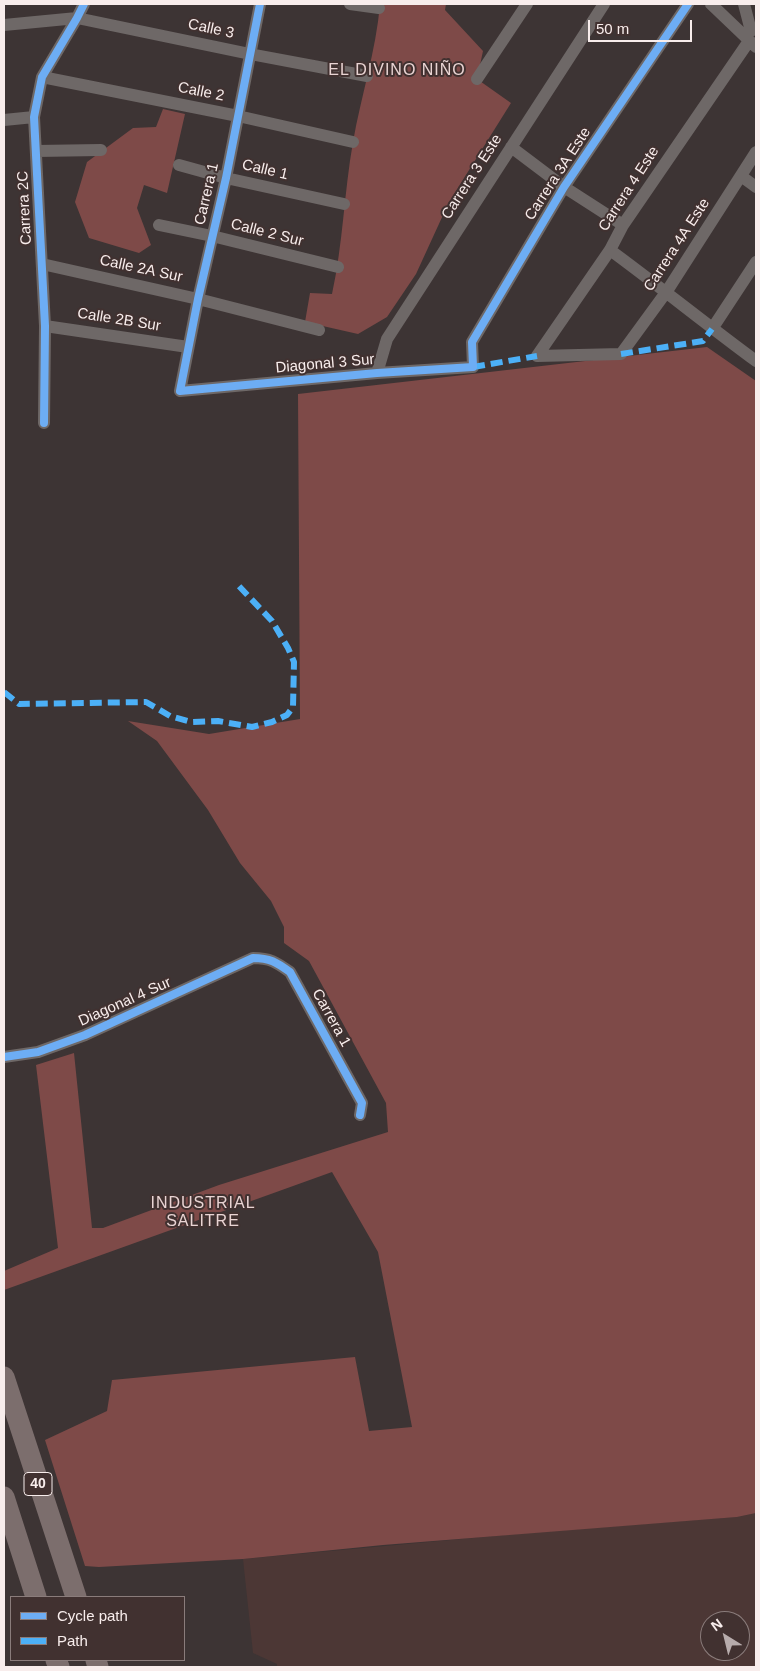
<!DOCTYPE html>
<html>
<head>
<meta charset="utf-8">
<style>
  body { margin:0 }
  #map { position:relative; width:760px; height:1671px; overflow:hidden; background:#3d3434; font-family:Arial,sans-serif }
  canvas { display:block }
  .frame { position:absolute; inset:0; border:5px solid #f8edec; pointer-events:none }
  .legend { position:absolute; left:10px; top:1596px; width:175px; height:65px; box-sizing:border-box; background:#413130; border:1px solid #8a7c7b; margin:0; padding:6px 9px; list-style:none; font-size:15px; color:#f8edec }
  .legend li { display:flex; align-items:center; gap:10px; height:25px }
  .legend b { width:25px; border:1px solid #8a7c7b }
  .north { position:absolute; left:700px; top:1611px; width:50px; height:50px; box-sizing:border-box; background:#413130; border:1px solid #8a7c7b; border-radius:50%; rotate:324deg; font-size:14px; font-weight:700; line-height:20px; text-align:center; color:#f8edec }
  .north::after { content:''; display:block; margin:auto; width:18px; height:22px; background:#b7acac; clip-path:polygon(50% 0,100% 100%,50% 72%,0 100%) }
  .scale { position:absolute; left:588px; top:20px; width:104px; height:22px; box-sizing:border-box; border:2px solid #f8edec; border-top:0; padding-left:6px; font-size:15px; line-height:18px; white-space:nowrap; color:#f8edec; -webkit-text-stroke:4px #413130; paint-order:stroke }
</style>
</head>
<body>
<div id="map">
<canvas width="760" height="1671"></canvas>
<div class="frame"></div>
<ul class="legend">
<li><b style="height:6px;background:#6dadf4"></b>Cycle path</li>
<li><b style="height:6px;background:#4cb0f7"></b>Path</li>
</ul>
<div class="north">N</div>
<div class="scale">50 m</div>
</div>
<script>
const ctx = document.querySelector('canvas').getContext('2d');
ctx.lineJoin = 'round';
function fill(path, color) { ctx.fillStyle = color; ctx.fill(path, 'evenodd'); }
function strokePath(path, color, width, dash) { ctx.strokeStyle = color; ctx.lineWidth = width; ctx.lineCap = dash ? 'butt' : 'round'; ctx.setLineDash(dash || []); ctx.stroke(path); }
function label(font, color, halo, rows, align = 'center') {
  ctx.font = font + ' Arial,sans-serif'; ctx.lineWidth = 4; ctx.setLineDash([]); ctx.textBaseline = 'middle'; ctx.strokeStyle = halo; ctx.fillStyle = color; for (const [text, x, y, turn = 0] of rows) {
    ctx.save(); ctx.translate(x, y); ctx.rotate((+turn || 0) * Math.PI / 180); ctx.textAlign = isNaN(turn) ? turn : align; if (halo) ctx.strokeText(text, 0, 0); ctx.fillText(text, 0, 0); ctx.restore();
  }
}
fill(new Path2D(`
  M 756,1513 L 756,1667 L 277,1667 L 277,1664 L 253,1653 L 243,1559 L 538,1532 L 737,1517 ZM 710,1621 L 740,1621 L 740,1651 L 710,1651 Z`), '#4c3735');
fill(new Path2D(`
  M 380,4 L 446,4 L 445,10 L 483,51 L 477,79 L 511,103 L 449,202 L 416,274 L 387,317 L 358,334 L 305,322 L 310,293 L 332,294 C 343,244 344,193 353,142 C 361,96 376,51 380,4 Z
  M 163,109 L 185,114 L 167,193 L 144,185 L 137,208 L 151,245 L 139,253 L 89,238 L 75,202 L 87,162 L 133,128 L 156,127 Z
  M 707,347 L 756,381 L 756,1513 L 737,1517 L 383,1545 L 243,1559 L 99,1567 L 85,1566 L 45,1440 L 107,1411 L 112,1380 L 355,1357 L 369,1431 L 412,1427 L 378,1252 L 332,1172 L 4,1290 L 4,1271 L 58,1248 L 36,1065 L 74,1053 L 92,1228 L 103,1228 L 219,1185 L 388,1132 L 386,1103 L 309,961 L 284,943 L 284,927 L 271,901 L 240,863 L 208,810 L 157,741 L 128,721 L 209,734 L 300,719 L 298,394 Z`), '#7e4a48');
strokePath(new Path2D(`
  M 260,4 L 226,178 L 198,299 L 180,391 L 377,373 L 473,367 L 472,342 L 564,187 L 688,4
  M 350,4 L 379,8
  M 711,4 L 756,47
  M 744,4 L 751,31
  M 4,25 L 77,18 L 250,54 L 367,76
  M 42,77 L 238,116 L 353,142
  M 477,79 L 527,4
  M 4,120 L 34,117
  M 511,147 L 564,187 L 623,225
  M 36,151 L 101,150
  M 179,165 L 226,178 L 344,204
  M 741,176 L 756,187
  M 159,225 L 212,236 L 338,267
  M 610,250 C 659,286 707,325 756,361
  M 42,264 L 198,299 L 319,330
  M 45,326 L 188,347
  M 712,329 L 756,262
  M 537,356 L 610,250 L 623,225 L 749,41
  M 537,356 L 621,354 L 667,291 L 756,152
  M 377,373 L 387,339 L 604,4
  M 44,423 L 45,326 L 34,117 L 42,77 L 77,18 L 84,4
  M 4,1057 L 38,1052 L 85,1035 L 253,958 C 270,958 276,962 290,972 L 362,1103 L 360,1115`), '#6e6867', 12);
strokePath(new Path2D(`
  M 4,1377 L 76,1597
  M 4,1497 L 36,1597
  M 56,1660 L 59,1667
  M 96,1660 L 98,1667`), '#7c6e6d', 21);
strokePath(new Path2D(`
  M 621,354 L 703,341 L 712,329
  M 473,367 L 537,356
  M 4,692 L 19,704 L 146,702 L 170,716 L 191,722 L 218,721 L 252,727 L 272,722 L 287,715 L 293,707 L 294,662 L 288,648 L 272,621 L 236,583`), '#4cb0f7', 6, [12, 6]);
strokePath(new Path2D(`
  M 260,4 L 226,178 L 198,299 L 180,391 L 377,373 L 473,367 L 472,342 L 564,187 L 688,4
  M 44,423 L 45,326 L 34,117 L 42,77 L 77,18 L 84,4
  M 4,1057 L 38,1052 L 85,1035 L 253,958 C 270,958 276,962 290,972 L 362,1103 L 360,1115`), '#6dadf4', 8);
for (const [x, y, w] of [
  [38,1484,28]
]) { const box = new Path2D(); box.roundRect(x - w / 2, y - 11.5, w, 23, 4); ctx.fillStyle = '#413130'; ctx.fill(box); strokePath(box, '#f8edec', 1); }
label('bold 14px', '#f8edec', null, [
  ["40",38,1484]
]);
label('15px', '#f8edec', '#413130', [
  ["Calle 3",211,29,12],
  ["Calle 2",201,92,11],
  ["Calle 1",265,170,13],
  ["Carrera 3A Este",558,174,-57],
  ["Carrera 3 Este",472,177,-57],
  ["Carrera 4 Este",629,189,-57],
  ["Carrera 1",207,194,-77],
  ["Carrera 2C",25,208,-93],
  ["Calle 2 Sur",267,233,14],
  ["Carrera 4A Este",677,245,-57],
  ["Calle 2A Sur",141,269,12],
  ["Calle 2B Sur",119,320,9],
  ["Diagonal 3 Sur",325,364,-5],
  ["Diagonal 4 Sur",125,1002,-24],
  ["Carrera 1",331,1018,61]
]);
ctx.letterSpacing = '1px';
label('16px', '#e9d4d3', '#413130', [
  ["EL DIVINO NIÑO",397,71],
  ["INDUSTRIAL",203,1204],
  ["SALITRE",203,1222]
]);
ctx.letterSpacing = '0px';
</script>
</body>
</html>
